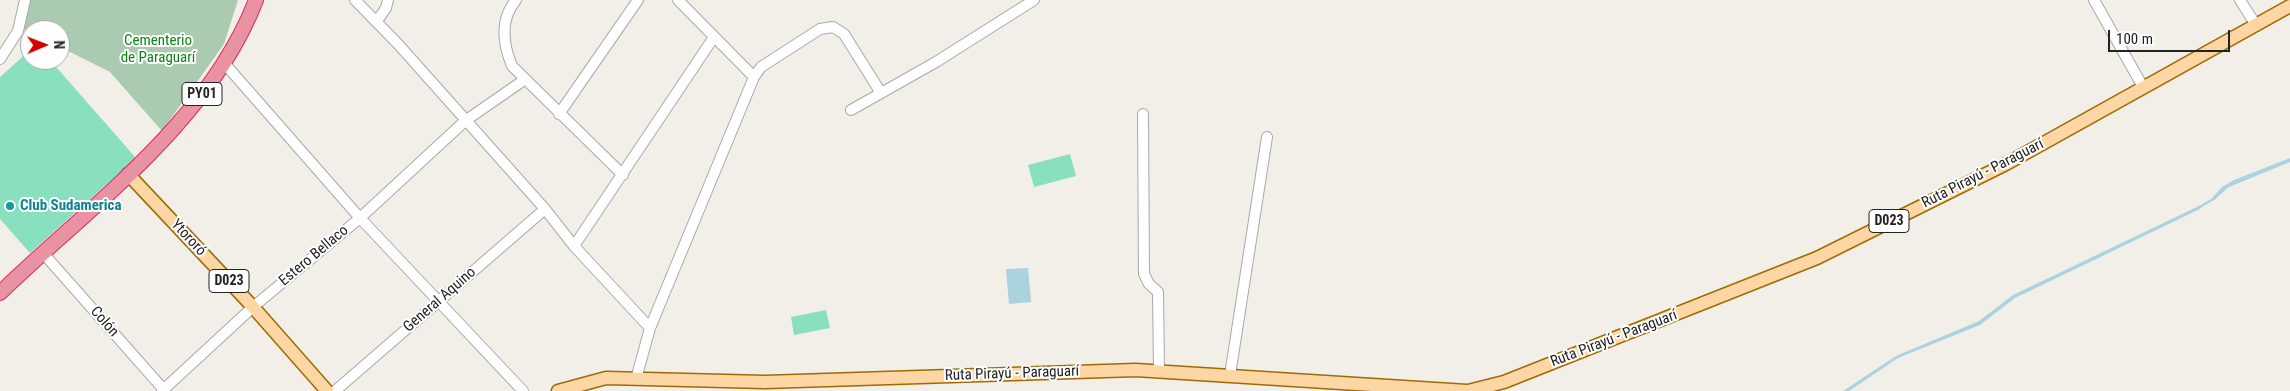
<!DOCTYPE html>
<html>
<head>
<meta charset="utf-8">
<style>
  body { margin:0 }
  #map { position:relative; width:2290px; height:391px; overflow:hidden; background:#f2efe9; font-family:"Roboto Condensed",sans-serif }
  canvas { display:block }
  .north { position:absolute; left:20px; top:20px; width:50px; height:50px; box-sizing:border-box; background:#fff; border:1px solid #a7a7a7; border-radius:50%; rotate:89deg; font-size:14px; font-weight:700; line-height:20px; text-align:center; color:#222 }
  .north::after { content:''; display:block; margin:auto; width:18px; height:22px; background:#d40000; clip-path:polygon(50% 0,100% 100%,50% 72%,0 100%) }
  .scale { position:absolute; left:2108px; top:30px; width:122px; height:22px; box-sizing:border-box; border:2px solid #222; border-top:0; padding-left:6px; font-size:15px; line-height:18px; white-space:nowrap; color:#222; -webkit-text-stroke:4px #fff; paint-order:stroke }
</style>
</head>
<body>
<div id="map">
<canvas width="2290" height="391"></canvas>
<div class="north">N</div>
<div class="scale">100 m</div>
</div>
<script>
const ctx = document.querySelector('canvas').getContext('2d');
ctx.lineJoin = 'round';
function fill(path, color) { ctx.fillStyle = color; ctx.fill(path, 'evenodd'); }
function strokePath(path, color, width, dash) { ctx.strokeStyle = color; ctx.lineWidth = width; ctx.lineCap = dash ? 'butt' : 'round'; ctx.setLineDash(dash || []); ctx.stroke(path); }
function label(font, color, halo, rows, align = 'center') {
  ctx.font = font + ' "Roboto Condensed",sans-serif'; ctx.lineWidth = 4; ctx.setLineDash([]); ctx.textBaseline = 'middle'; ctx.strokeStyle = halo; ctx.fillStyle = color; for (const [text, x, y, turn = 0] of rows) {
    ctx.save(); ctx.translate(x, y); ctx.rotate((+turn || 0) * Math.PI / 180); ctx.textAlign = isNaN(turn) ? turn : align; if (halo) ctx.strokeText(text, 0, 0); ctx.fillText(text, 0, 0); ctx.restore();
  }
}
fill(new Path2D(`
  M 28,0 L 238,0 L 224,44 L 162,131 L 110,72 L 60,47 L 60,30 L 30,30 L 30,32 L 21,28 Z`), '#aacbaf');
fill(new Path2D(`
  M 30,50 L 30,60 L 50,60 L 136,158 L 30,253 L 0,219 L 0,77 Z
  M 1070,154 L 1076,176 L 1034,187 L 1028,165 Z
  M 826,310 L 830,328 L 794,335 L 791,317 Z`), '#88e0be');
fill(new Path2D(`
  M 2290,158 L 2290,162 L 2229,187 L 2213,201 L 2213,197 L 2222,187 L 2234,180 Z
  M 2201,205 L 2200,209 L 2015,298 L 1980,325 L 1898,358 L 1849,391 L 1843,391 L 1896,356 L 1979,321 L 2013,295 Z
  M 1028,268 L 1031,302 L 1009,304 L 1006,269 Z`), '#aad3df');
strokePath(new Path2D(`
  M 2198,208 L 2215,198`), '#aad3df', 2.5);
const minor = new Path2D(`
  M 355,0 L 398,44 L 545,209 L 574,246 L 650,328
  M 516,0 C 499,20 503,44 512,66 L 623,175
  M 678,0 L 754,77
  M 2094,0 L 2143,87
  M 2240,0 L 2256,25
  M 377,21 L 386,8 L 388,0
  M 0,59 L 18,31 L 25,0
  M 225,64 L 360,218 L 523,391
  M 851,110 L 936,62 L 1034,0
  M 559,114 L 638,0
  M 1143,114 L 1144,274 L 1149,284 L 1158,292 L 1159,371
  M 574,246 L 714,37
  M 43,253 L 165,391
  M 1230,375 L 1267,137
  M 636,379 L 650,328 L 754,77 L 761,67 L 820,29 L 833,27 L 844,34 L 881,93
  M 162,391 L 253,307 L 360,218 L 465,121 L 524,80
  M 335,391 L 545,209`);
const major = new Path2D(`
  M 128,174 L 253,307 L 327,391
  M 558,391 L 606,378 L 765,382 L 1136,370 L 1467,391
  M 1468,391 L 1504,382 L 1817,258 L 2006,164 L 2290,6`);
const highway = new Path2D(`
  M 0,293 C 91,205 209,122 256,0`);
strokePath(minor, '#a9a9a9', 12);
strokePath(major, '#a06b00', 15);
strokePath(highway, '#dc2a67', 16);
strokePath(minor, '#fff', 10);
strokePath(major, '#fcd6a4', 12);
strokePath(highway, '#e892a2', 14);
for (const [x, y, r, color] of [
  [10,206,5,"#0f9aa8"]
]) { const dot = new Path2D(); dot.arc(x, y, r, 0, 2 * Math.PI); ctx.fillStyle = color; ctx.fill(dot); strokePath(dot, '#fff', 2); }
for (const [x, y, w] of [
  [202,94,40],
  [1889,221,40],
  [229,281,40]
]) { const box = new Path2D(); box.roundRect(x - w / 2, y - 11.5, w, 23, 4); ctx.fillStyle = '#fff'; ctx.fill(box); strokePath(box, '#222', 1); }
label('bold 14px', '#222', null, [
  ["PY01",202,94],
  ["D023",1889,221],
  ["D023",229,281]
]);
label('15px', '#0c8416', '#fff', [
  ["Cementerio",158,41],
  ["de Paraguarí",158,58]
]);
label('15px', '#222', '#fff', [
  ["Ruta Pirayú - Paraguarí",1983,174,-27],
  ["Ytororó",188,238,47],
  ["Estero Bellaco",314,256,-40],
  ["General Aquino",440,300,-41],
  ["Colón",104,322,49],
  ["Ruta Pirayú - Paraguarí",1614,339,-21],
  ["Ruta Pirayú - Paraguarí",1012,374,-2]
]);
label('bold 15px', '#0d838f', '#fff', [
  ["Club Sudamerica",20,206]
], 'left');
</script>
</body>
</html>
